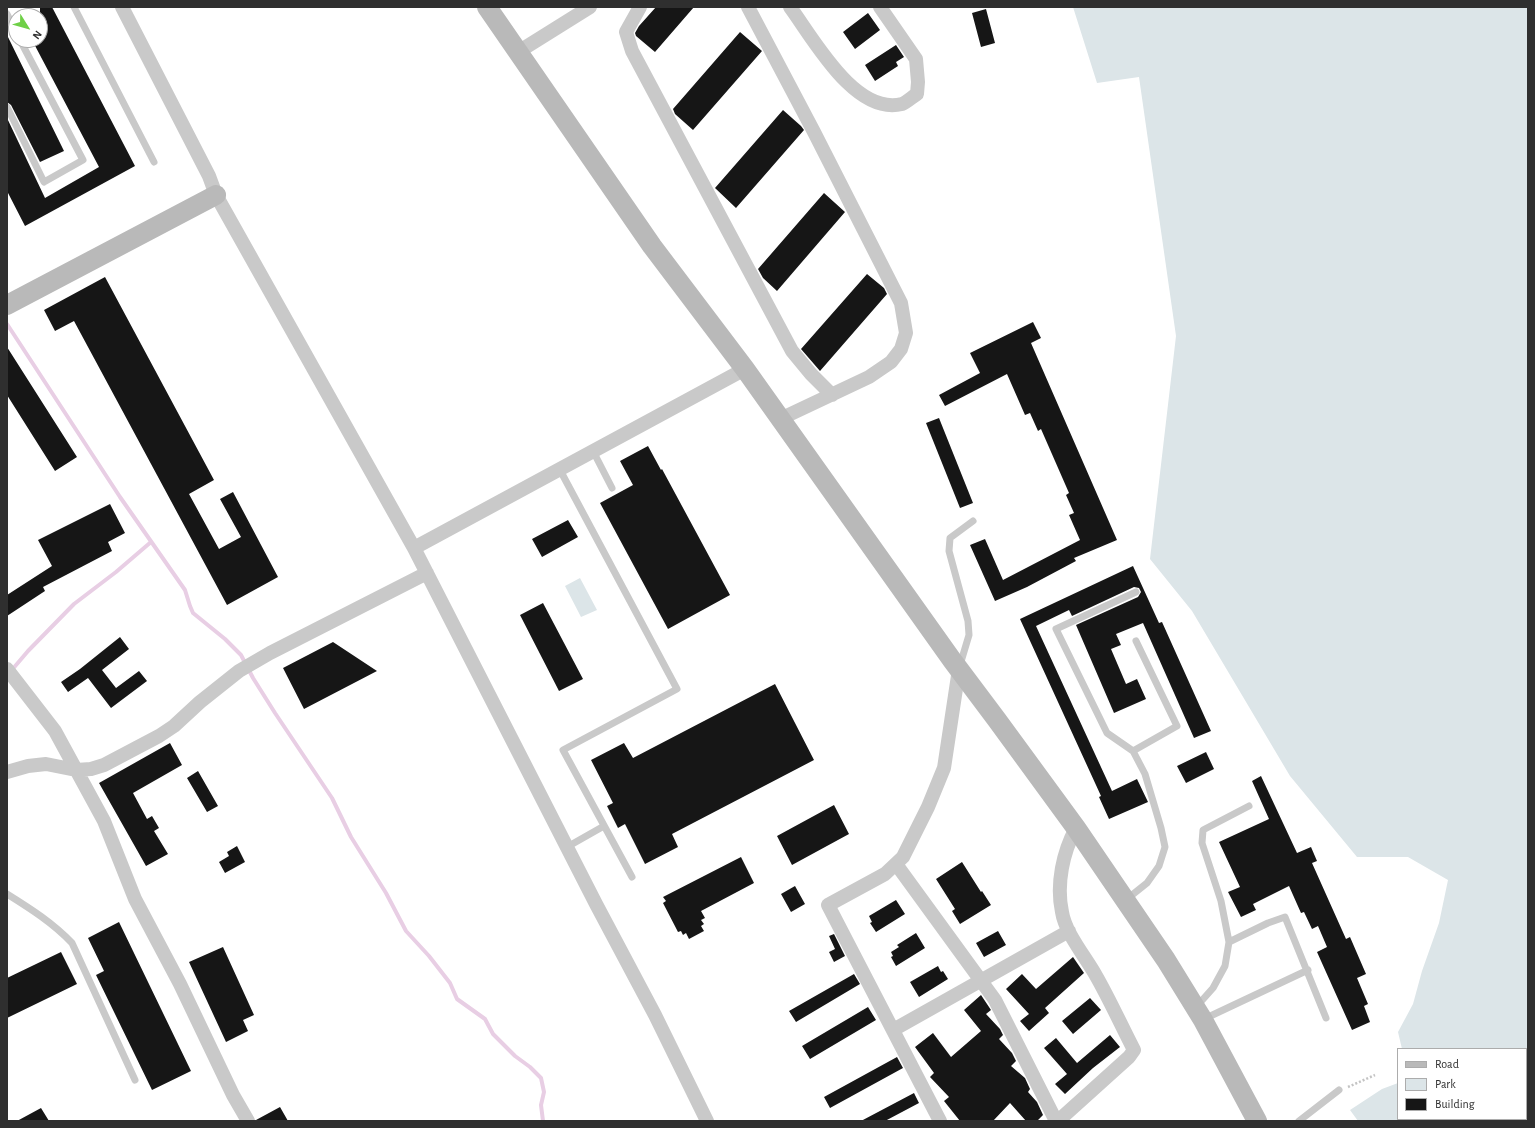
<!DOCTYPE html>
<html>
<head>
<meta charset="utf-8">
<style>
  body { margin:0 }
  #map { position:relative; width:1535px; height:1128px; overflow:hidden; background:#fff; font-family:"Alegreya Sans",sans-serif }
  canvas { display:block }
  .frame { position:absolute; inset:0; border:8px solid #2f2f2f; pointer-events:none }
  .legend { position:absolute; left:1397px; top:1048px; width:130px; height:72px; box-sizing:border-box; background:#fff; border:1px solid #acacac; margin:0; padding:5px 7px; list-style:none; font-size:12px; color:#2f2f2f }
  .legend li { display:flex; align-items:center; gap:8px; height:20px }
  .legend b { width:20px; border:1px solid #acacac }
  .north { position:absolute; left:8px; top:8px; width:40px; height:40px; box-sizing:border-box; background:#fff; border:1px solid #acacac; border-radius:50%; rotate:127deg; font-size:11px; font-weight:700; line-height:16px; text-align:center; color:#2f2f2f }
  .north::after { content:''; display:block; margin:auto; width:14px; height:18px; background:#6fd047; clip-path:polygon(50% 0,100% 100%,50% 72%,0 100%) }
</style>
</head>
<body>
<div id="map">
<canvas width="1535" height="1128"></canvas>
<div class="frame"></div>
<ul class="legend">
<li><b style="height:5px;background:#b9b9b9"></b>Road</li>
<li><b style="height:11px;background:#dce5e8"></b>Park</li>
<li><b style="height:11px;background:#161616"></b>Building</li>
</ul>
<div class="north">N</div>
</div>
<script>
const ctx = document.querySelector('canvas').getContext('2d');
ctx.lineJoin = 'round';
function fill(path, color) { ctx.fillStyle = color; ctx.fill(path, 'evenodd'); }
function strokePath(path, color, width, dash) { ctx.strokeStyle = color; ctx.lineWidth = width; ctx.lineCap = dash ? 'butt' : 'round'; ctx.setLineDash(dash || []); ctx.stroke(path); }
fill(new Path2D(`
  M 1073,7 L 1528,7 L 1528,1121 L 1358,1121 L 1350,1110 L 1382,1089 L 1398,1083 L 1398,1119 L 1526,1119 L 1526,1049 L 1402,1049 L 1398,1032 L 1413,1004 L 1422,971 L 1439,923 L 1448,880 L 1408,857 L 1357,857 L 1290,776 L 1192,611 L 1150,559 L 1176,336 L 1139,77 L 1097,83 Z
  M 580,578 L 597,610 L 581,617 L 565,586 Z`), '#dce5e8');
strokePath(new Path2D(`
  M 7,324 L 120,497 L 185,590 L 190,606 L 193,613 L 225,639 L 241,655 L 253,678 L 275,713 L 332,798 L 351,837 L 386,893 L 406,931 L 429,956 L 450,983 L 457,999 L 485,1019 L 493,1034 L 515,1056 L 530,1067 L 541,1078 L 544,1092 L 541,1105 L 543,1121
  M 11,671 L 28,651 L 74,604 L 116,572 L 151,542`), '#e8cee4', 4);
fill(new Path2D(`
  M 40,7 L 52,7 L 135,166 L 25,226 L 7,191 L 7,118 L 45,198 L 99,167 L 32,40 L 40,40 Z
  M 656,7 L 694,7 L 655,52 L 636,36 L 635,33 L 639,26 Z
  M 986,9 L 995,43 L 981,47 L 972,13 Z
  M 868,13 L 880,30 L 855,49 L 843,32 Z
  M 740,32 L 762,51 L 693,130 L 675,114 L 673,109 Z
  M 7,35 L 64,151 L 40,162 L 11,105 L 7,102 Z
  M 896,45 L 904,57 L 896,62 L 898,66 L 875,81 L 865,65 Z
  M 783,110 L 801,126 L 804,130 L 736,208 L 715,188 Z
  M 824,193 L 845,212 L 777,291 L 763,278 L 758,269 Z
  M 867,274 L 884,288 L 887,294 L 820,371 L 801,349 Z
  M 105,277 L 214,480 L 189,494 L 219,549 L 241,537 L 220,499 L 233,492 L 278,577 L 227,605 L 74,321 L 55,331 L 44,310 Z
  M 1033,322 L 1041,338 L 1031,343 L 1117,540 L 1074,558 L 1076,561 L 1027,587 L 995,601 L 970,545 L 985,539 L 1003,580 L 1080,540 L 1069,515 L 1074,513 L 1066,495 L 1069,493 L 1041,429 L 1038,431 L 1030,413 L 1025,415 L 1007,374 L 945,406 L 939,395 L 980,373 L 970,353 Z
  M 7,347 L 77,457 L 55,471 L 7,395 Z
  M 939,418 L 973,503 L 960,508 L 926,423 Z
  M 648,446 L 661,470 L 662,469 L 730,595 L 668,629 L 600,503 L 633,485 L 620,461 Z
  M 110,504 L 125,533 L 108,542 L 112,551 L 43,587 L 45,591 L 7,616 L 7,595 L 52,566 L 38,540 Z
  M 568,520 L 578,537 L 542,557 L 532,539 Z
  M 1133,566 L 1159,623 L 1162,622 L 1211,731 L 1194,738 L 1143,623 L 1116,634 L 1121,645 L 1111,649 L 1126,684 L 1137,679 L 1146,699 L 1114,713 L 1076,625 L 1138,597 L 1141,592 L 1139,588 L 1134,587 L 1072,616 L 1069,610 L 1036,626 L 1112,791 L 1137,779 L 1148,802 L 1109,819 L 1099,797 L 1101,796 L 1020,619 Z
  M 543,603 L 583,679 L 559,691 L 520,615 Z
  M 120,637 L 129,649 L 102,670 L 116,688 L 139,671 L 147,681 L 111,708 L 88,678 L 68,692 L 61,682 L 80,669 Z
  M 333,642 L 377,671 L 304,709 L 283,668 Z
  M 775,684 L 814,760 L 672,834 L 678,847 L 645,864 L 625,824 L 618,828 L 607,806 L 613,803 L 591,760 L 624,743 L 633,758 Z
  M 170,743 L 182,765 L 133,793 L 147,819 L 152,816 L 159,828 L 154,831 L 168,854 L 146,866 L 99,783 Z
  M 1206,752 L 1214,769 L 1186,783 L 1177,766 Z
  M 198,771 L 218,806 L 207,812 L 187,778 Z
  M 1261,776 L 1297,853 L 1311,847 L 1317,861 L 1312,863 L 1346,939 L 1350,937 L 1366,974 L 1357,978 L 1368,1004 L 1364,1006 L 1370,1022 L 1352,1030 L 1317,952 L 1327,947 L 1318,926 L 1312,929 L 1304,912 L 1301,913 L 1289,886 L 1253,904 L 1256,910 L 1241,917 L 1228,892 L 1240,887 L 1219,842 L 1269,819 L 1252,781 Z
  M 834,805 L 849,834 L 792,865 L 777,836 Z
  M 237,846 L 245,862 L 225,873 L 219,862 L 229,856 L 227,852 Z
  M 741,857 L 754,883 L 701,911 L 705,918 L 701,920 L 704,924 L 701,926 L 704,931 L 689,939 L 686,933 L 683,935 L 681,931 L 678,932 L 663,903 L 666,901 L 663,897 Z
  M 962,862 L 981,892 L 982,891 L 991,905 L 960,924 L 952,911 L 955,909 L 936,879 Z
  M 795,886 L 805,904 L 791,912 L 781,894 Z
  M 896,900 L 905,914 L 876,932 L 870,923 L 872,922 L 869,916 Z
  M 119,922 L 191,1071 L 152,1090 L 96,975 L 104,971 L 88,938 Z
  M 998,931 L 1006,945 L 984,957 L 976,943 Z
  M 916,933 L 925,948 L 896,966 L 891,957 L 893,956 L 891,952 L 899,947 L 897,945 Z
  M 834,934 L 845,956 L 834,962 L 829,952 L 835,949 L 829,936 Z
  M 223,947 L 254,1015 L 243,1020 L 248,1031 L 226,1042 L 189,962 Z
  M 61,952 L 77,984 L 7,1018 L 7,978 Z
  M 1073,957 L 1084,973 L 1045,1008 L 1049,1013 L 1029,1031 L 1020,1021 L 1029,1014 L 1006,989 L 1022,974 L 1036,989 Z
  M 938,966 L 941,972 L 943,971 L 948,979 L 919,997 L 910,982 Z
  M 854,974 L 860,984 L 796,1022 L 789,1011 Z
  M 981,995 L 991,1010 L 986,1014 L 1000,1029 L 1003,1035 L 999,1039 L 1012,1053 L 1016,1061 L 1011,1066 L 1025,1078 L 1030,1089 L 1028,1092 L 1037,1102 L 1043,1115 L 1037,1121 L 1026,1121 L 1010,1103 L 993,1121 L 960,1121 L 944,1101 L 949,1097 L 930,1077 L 934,1073 L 915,1047 L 933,1033 L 951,1057 L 981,1031 L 964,1010 Z
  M 1090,998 L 1101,1010 L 1073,1034 L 1062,1021 Z
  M 868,1007 L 876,1020 L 810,1059 L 802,1046 Z
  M 1110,1035 L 1120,1047 L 1093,1068 L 1065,1094 L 1055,1084 L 1067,1074 L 1044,1048 L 1056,1038 L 1077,1063 Z
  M 897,1057 L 903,1068 L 830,1108 L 824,1097 Z
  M 914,1093 L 919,1103 L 885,1121 L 861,1121 Z
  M 280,1107 L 288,1121 L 256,1121 L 256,1120 Z
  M 41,1108 L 49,1121 L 17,1121 Z`), '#161616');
strokePath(new Path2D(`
  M 1348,1087 L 1375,1075`), '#c3c3c3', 2.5, [2, 2]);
strokePath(new Path2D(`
  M 74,7 L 154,162
  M 7,14 L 16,32
  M 7,107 L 44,182 L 83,160 L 20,40
  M 593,451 L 612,488
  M 560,470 L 677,689 L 563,750 L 632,877
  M 960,665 L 969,635 L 968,621 L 949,551 L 950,538 L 973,521
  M 1133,751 L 1177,726 L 1136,641
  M 567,847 L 604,826
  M 7,894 C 31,909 53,923 72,943 L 135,1080
  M 1127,899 L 1147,883 L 1159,866 L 1165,847 L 1161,828 L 1145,774 L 1133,751 L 1107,733 L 1056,629 L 1136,592
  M 1229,942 L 1268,923 L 1285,917 L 1326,1018
  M 1197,1006 L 1213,988 L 1225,966 L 1229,942 L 1221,901 L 1202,843 L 1203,830 L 1249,806
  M 1204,1019 L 1308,970
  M 1299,1121 L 1339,1090`), '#c9c9c9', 7);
strokePath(new Path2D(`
  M 122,7 L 209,176 L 216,195 L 414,548 L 596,904 L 655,1015 L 707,1121
  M 640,7 L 626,32 L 632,51 L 792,351 L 811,374 L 832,395
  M 748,7 L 814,132 L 901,303 L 906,333 L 901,349 L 891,362 L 869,377 L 780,419
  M 790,7 C 813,38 855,116 902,104 C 907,102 912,97 917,94 L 918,82 L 916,59 L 880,7
  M 518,52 L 590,7
  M 414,548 L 745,369
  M 7,669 L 55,731 L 104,821 L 135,899 L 180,984 L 233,1095 L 248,1121
  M 7,772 L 28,766 L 46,764 L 76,770 L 91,769 L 104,765 L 159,736 L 174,726 L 200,702 L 239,671 L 270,653 L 427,573
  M 896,864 L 995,1000 L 1056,1121
  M 893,1030 L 1069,931
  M 940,1121 L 828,905 L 885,874 L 903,857 L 928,807 L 944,768 L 959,669
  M 1058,1121 L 1129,1057 L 1134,1050 C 1121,1025 1109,998 1095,974 C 1084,955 1065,932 1062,912 C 1056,884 1063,852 1076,828`), '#c9c9c9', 14);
strokePath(new Path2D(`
  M 487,7 L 652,246 L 745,369 L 952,660 L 997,720 L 1076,828 L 1166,960 L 1203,1020 L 1257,1121
  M 7,305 L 216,195`), '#b9b9b9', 20);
</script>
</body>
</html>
